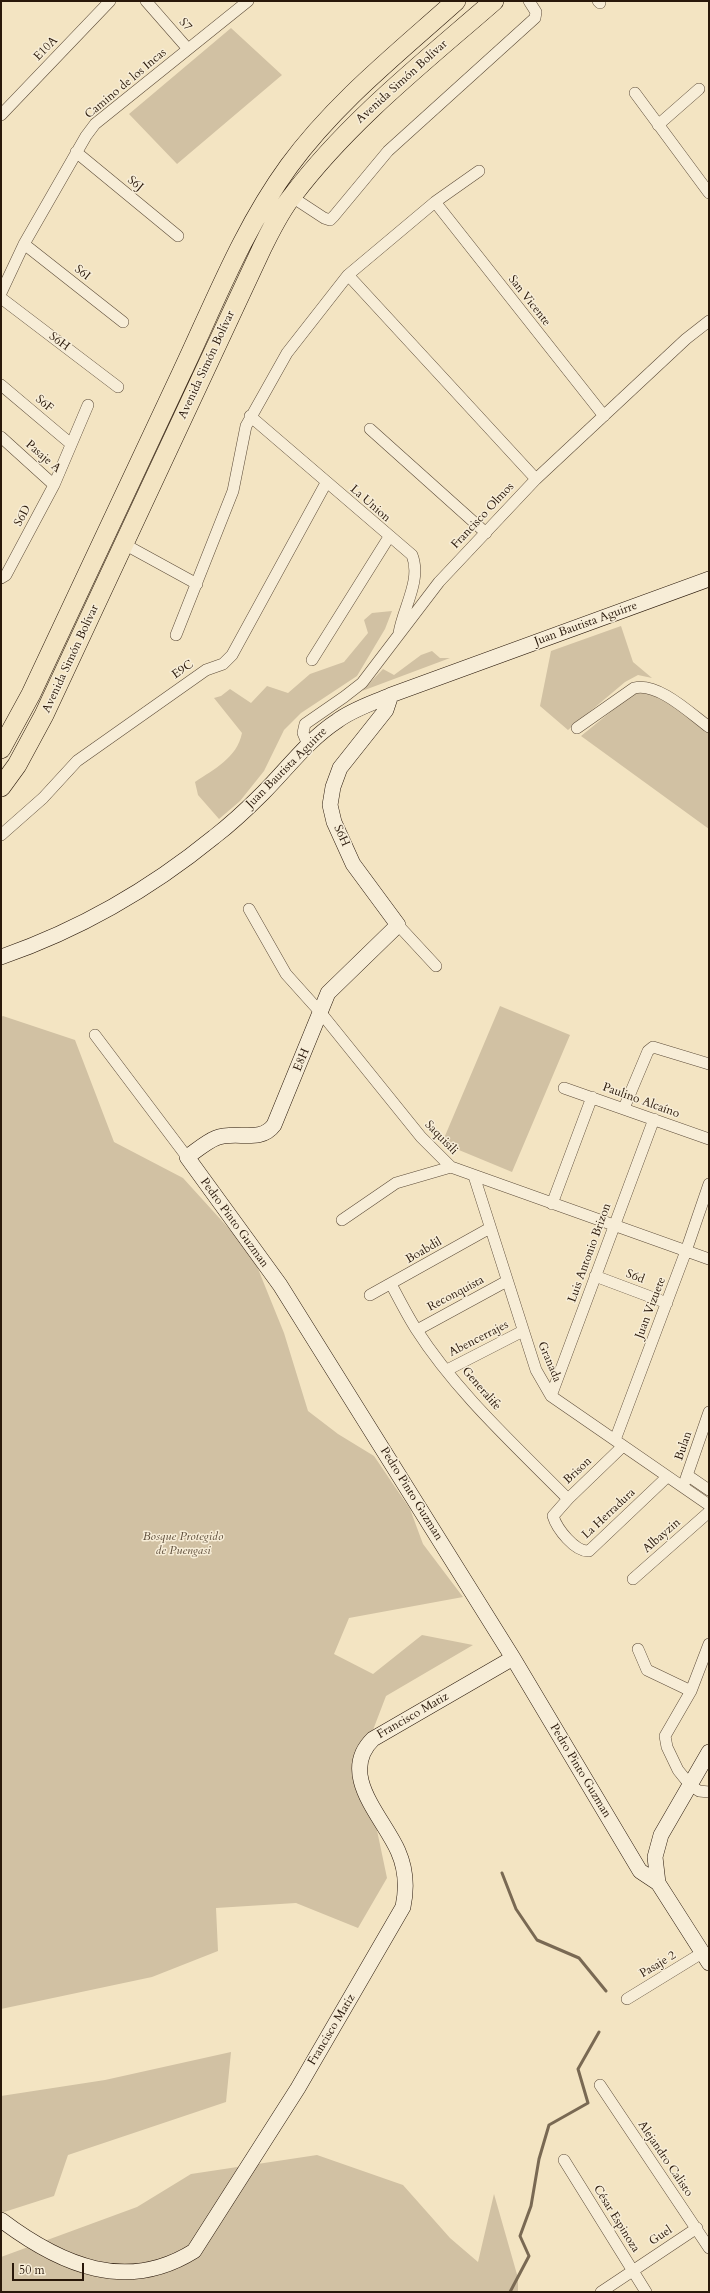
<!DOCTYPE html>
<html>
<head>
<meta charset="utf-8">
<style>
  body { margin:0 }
  #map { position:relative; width:710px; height:2293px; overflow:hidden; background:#f3e4c2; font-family:Cardo,serif }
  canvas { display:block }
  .frame { position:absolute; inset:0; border:2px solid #29180a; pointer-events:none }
  .scale { position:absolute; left:12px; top:2263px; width:72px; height:18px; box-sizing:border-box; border:2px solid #29180a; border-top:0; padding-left:5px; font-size:12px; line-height:14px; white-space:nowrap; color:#29180a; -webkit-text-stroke:3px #f7edd7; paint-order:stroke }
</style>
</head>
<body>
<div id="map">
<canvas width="710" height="2293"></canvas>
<div class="frame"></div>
<div class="scale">50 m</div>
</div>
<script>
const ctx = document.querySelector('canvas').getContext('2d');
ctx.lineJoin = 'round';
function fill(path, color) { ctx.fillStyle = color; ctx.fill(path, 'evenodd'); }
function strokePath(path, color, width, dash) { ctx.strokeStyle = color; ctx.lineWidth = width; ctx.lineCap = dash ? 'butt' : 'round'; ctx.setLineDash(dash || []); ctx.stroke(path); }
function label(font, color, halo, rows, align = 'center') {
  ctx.font = font + ' Cardo,serif'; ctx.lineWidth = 3; ctx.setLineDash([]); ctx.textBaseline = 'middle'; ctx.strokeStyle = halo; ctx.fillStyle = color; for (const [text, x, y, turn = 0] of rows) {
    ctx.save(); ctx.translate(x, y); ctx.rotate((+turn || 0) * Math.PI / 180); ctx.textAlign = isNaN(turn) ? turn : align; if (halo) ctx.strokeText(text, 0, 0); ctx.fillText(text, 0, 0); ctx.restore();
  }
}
fill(new Path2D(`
  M 231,28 L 282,75 L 177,164 L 129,114 Z
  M 392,611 L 385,629 L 357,676 L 301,713 L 284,730 L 264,771 L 240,801 L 219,819 L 198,795 L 195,782 C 214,769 237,758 242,733 L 214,698 L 221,696 L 230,689 L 251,703 L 267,686 L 288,693 L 310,674 L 344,662 L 368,633 L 364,620 L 372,613 Z
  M 621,626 L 633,662 L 652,678 L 638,675 L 625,682 L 568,730 L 540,706 L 551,651 Z
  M 432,651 L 440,658 L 450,658 L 362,691 L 383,669 L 394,675 L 421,655 Z
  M 635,692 L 656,694 L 709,732 L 709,829 L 581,736 Z
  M 500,1006 L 570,1035 L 512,1172 L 442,1143 Z
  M 3,1016 L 75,1040 L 114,1142 L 183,1178 L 252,1254 L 284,1333 L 308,1411 L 338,1434 L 374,1456 L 410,1509 L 423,1544 L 463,1597 L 349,1618 L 334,1654 L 373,1674 L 422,1635 L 473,1645 L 386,1696 L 360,1764 L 374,1816 L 387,1878 L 358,1928 L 296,1903 L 216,1908 L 218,1951 L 152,1977 L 1,2009 L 1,1017 Z
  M 231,2052 L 226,2102 L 68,2155 L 54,2196 L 1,2213 L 1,2096 L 105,2080 Z
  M 317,2155 L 403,2185 L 450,2238 L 478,2262 L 494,2194 L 518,2278 L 518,2292 L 1,2292 L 1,2257 L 137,2207 L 191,2174 Z`), '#d1c1a3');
strokePath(new Path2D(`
  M 502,1873 L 516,1909 L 537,1940 L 579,1958 L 606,1991
  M 510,2292 L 529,2256 L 520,2236 L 531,2206 L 539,2159 L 549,2125 L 588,2103 L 578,2069 L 599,2032`), '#796953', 3);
const street = new Path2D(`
  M 146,1 L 188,49
  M 598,1 L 600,3
  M 635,93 L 709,193
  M 1,115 L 110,1
  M 658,125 L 699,89
  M 76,152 L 178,236
  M 292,197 L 324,218 L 330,220 L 334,216 L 388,151 L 535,18 L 536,12 L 529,1
  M 435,202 L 604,416
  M 24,244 L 123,322
  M 348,275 L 536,479
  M 1,293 L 24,244 L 86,136 L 95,124 L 248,1
  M 1,298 L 118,387
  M 1,385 L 71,444
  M 250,416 L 412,555 C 422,580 403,608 399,633
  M 370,429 L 486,533
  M 1,437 L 54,485
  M 124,544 L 197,584
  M 1,578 L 6,575 L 54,485 L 88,405
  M 176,635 L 233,491 L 246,426 L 287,353 L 348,275 L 435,202 L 479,171
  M 312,660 L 389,537
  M 577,728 L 634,688 C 658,682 690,713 709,727
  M 308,745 L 303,733 L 305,724 L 344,697 L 362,683 L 439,582 L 536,479 L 686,339 L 709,321
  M 1,835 L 43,798 L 77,761 L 206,670 L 223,664 L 232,655 L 326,483
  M 249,909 L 286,974 L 321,1013 L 421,1137 L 451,1167 L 709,1259
  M 398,925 L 436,966
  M 95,1035 L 187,1157
  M 564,1088 L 709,1139
  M 624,1108 L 648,1051 L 653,1047 L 709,1064
  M 474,1176 L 536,1370 L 551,1396 L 709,1505
  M 552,1204 L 592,1097
  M 342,1220 L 396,1183 L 451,1167
  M 595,1276 L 667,1303
  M 391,1284 C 399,1299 407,1315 416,1329 C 457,1393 515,1445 568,1499
  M 370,1295 L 490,1228
  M 417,1330 L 507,1281
  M 447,1370 L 523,1331
  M 551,1396 L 654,1119
  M 615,1440 L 686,1251 L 709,1184
  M 623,1446 L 568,1499 L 553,1516 C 557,1529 575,1552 589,1551 L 667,1477
  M 687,1475 L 709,1490
  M 683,1487 L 709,1412
  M 633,1579 L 709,1512
  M 709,1644 L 691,1691 L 665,1736 L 667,1747 L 678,1770 L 690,1785 L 699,1791 L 709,1792
  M 638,1649 L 647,1670 L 691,1691
  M 627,1999 L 702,1953
  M 600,2085 L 709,2248
  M 564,2160 L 646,2292
  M 601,2292 L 697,2228`);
const secondary = new Path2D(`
  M 391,695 L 386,710 L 340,768 L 333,787 L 330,805 L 334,822 L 353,864 L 398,925 L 328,993 L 274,1125 C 260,1144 236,1130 216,1138 C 206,1142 196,1151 187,1157 L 280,1285 L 513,1658 L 640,1871 L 658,1883 L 709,1963
  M 1,957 C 79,930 149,890 214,837 C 231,824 248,808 263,793 C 287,769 308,740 337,721 C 353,709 373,703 391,695 L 709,579
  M 658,1883 L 655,1857 L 661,1835 L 709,1752
  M 1,2220 C 62,2266 127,2293 194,2251 L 298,2088 L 403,1907 C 407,1888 406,1869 398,1851 C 383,1817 337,1774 373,1739 L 513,1658`);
const highway = new Path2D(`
  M 1,749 L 31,694 C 81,587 132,479 182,372 C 215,302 243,229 289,166 C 335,103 398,53 456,1
  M 1,787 L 17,765 L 44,715 L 262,248 C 271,230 280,211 293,195 C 349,121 424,62 494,1`);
strokePath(street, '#5c4b38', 12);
strokePath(secondary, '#29180a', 16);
strokePath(highway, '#29180a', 20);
strokePath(street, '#f7edd7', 11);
strokePath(secondary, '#f7edd7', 15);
strokePath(highway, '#f3e4c2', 19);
label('12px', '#29180a', '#f7edd7', [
  ["S7",185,25,48],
  ["E10A",46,49,-46],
  ["Avenida Simón Bolívar",402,82,-42],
  ["Camino de los Incas",126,84,-40],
  ["S6J",135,184,39],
  ["S6I",82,273,38],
  ["San Vicente",529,301,52],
  ["S6H",59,342,37],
  ["Avenida Simón Bolívar",207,365,-65],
  ["S6F",44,404,40],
  ["Pasaje A",43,457,41],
  ["La Union",370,504,41],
  ["S6D",23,516,-62],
  ["Francisco Olmos",483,516,-47],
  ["Juan Bautista Aguirre",586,624,-20],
  ["Avenida Simón Bolívar",71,659,-65],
  ["E9C",183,670,-35],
  ["Juan Bautista Aguirre",287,768,-45],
  ["S6H",341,836,66],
  ["E8H",302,1060,-67],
  ["Paulino Alcaíno",641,1101,20],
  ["Saquisili",441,1138,46],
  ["Pedro Pinto Guzman",234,1223,54],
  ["Boabdil",424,1251,-30],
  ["Luis Antonio Brizon",590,1253,-70],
  ["S6d",635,1277,21],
  ["Reconquista",456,1294,-28],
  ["Juan Vizuete",651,1308,-69],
  ["Abencerrajes",479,1339,-27],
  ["Granada",549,1362,67],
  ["Generalife",481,1389,49],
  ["Bulan",684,1446,-71],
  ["Brison",578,1471,-43],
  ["Pedro Pinto Guzman",411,1494,58],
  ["La Herradura",609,1514,-43],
  ["Albayzin",662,1536,-41],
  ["Francisco Matiz",413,1716,-30],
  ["Pedro Pinto Guzman",580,1771,59],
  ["Pasaje 2",658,1965,-31],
  ["Francisco Matiz",332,2030,-59],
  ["Alejandro Calisto",665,2159,56],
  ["César Espinoza",616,2219,58],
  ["Guel",661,2236,-34]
]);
label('italic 12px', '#5b4b38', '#f7edd7', [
  ["Bosque Protegido",183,1537],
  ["de Puengasi",183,1551]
]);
</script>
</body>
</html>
